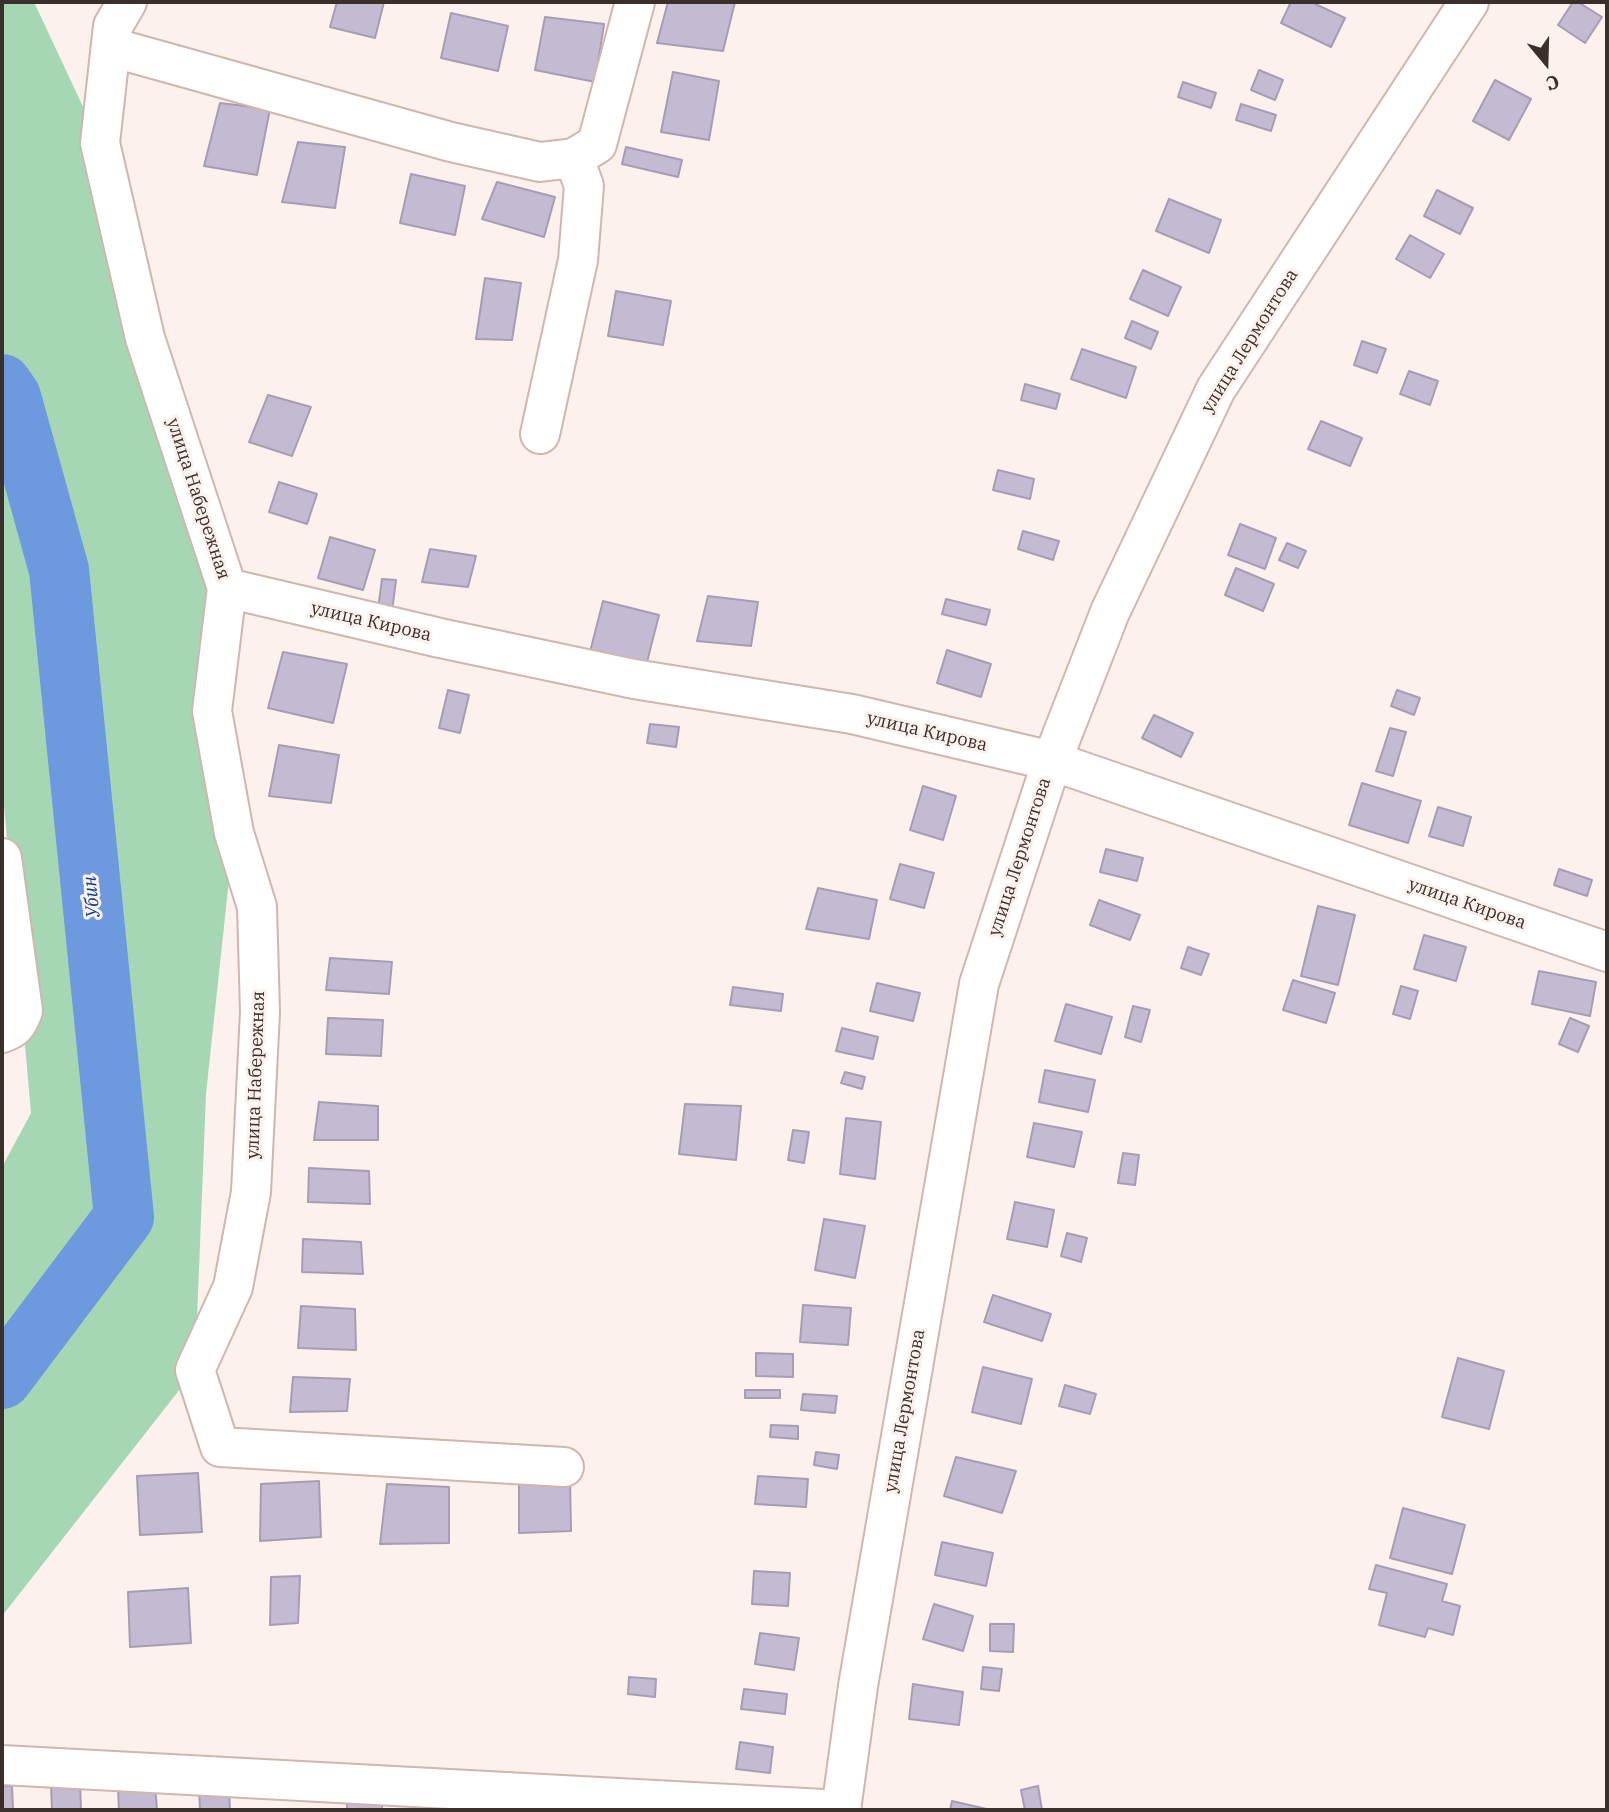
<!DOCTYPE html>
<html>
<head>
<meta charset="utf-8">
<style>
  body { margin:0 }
  #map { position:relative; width:1609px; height:1812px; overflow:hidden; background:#fcf1ed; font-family:"IBM Plex Serif",serif }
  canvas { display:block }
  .frame { position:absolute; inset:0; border:4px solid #392f2b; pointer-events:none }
  .north { position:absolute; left:1511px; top:28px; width:70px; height:70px; -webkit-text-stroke:5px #fcf1ed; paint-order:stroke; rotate:161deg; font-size:19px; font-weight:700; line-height:28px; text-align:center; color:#392f2b }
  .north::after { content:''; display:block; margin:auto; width:24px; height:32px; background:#392f2b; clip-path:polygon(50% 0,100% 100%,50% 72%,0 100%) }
</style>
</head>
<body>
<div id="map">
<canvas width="1609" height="1812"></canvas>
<div class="frame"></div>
<div class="north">С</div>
</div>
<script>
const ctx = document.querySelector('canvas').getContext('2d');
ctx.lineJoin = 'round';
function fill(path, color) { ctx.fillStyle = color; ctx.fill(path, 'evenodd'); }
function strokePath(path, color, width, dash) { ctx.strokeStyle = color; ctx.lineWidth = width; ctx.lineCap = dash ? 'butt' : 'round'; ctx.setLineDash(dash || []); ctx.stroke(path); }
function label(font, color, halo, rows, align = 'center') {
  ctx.font = font + ' "IBM Plex Serif",serif'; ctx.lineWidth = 6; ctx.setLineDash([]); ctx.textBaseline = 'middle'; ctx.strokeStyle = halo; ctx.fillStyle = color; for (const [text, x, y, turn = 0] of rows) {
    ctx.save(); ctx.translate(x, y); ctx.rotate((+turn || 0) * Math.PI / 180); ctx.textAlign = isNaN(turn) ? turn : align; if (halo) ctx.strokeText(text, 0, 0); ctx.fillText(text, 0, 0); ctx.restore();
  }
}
fill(new Path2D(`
  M 2,2 L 34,2 L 100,143 L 227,588 L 234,833 L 206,1094 L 195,1370 L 2,1616 L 2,1167 L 31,1113 L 2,782 Z`), '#a6d7b5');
strokePath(new Path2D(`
  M 2,384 L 11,397 L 59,570 L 124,1217 L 2,1379`), '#6d99de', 60);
const building = new Path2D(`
  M 337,2 L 384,2 L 375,38 L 330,27 Z
  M 668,2 L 735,2 L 723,51 L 657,43 Z
  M 1291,2 L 1311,2 L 1345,18 L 1331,47 L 1281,23 Z
  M 1573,2 L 1578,2 L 1602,17 L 1585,43 L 1558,25 Z
  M 451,13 L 508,26 L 498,71 L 441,58 Z
  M 545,17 L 604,24 L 595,82 L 535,70 Z
  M 1259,70 L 1283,80 L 1275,100 L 1251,90 Z
  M 673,72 L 719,81 L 709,140 L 661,132 Z
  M 1495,80 L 1531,99 L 1509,140 L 1473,121 Z
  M 1183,82 L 1216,93 L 1211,108 L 1178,97 Z
  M 220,103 L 270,109 L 257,175 L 204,166 Z
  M 1241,104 L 1276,115 L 1271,131 L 1236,120 Z
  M 298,142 L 345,147 L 335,208 L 282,202 Z
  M 626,147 L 682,160 L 678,177 L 622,164 Z
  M 411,174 L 465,186 L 455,235 L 400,223 Z
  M 497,182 L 555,197 L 544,237 L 482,219 Z
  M 1437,190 L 1473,208 L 1460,234 L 1424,216 Z
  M 1169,199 L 1221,220 L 1209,253 L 1156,231 Z
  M 1410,235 L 1444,254 L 1430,278 L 1396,259 Z
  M 1143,270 L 1181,287 L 1168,316 L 1130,299 Z
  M 485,278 L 521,283 L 512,340 L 476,339 Z
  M 616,291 L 671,301 L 663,345 L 608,336 Z
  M 1132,321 L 1158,332 L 1151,349 L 1125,338 Z
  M 1362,341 L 1386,349 L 1377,373 L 1354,365 Z
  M 1082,349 L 1136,367 L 1126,398 L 1071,379 Z
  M 1409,371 L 1438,381 L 1430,405 L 1400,394 Z
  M 1025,384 L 1060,394 L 1056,409 L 1021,400 Z
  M 268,395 L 311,407 L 292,456 L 249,442 Z
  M 1321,421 L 1362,438 L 1350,466 L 1308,449 Z
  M 998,470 L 1034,479 L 1030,499 L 993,490 Z
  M 279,482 L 317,494 L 307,524 L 269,512 Z
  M 1240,524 L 1276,538 L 1265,569 L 1228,555 Z
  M 1023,531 L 1059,541 L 1053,560 L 1018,549 Z
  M 330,537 L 375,550 L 363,590 L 318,578 Z
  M 1287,543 L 1306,551 L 1298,568 L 1279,560 Z
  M 430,549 L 476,556 L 468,587 L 422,582 Z
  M 1236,568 L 1274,584 L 1263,611 L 1225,595 Z
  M 382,579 L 396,580 L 392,611 L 378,609 Z
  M 708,596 L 758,602 L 751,646 L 697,641 Z
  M 946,599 L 990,610 L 986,625 L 942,614 Z
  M 603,601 L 659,615 L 646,666 L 590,652 Z
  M 947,650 L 991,664 L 981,697 L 937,683 Z
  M 283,652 L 347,664 L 333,723 L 268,708 Z
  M 448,690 L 469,695 L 460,733 L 439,728 Z
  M 1397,690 L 1420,698 L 1414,715 L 1391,706 Z
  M 1154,715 L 1193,733 L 1181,757 L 1142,738 Z
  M 650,724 L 679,727 L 676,747 L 647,743 Z
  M 1390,728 L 1406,732 L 1393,776 L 1376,771 Z
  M 279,745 L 339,755 L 331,803 L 269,796 Z
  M 1362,783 L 1421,801 L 1408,843 L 1349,825 Z
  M 923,786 L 956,796 L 943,840 L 910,830 Z
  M 1438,807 L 1471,817 L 1463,846 L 1429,836 Z
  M 1106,849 L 1143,858 L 1137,881 L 1100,872 Z
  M 900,864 L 934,873 L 924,908 L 890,899 Z
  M 1559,869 L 1592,880 L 1587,896 L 1554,885 Z
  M 818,888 L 877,900 L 869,939 L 806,929 Z
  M 1099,900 L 1140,915 L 1130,940 L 1090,925 Z
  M 1318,906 L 1355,915 L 1338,985 L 1301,976 Z
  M 1424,935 L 1466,947 L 1456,981 L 1414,969 Z
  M 1188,947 L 1209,954 L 1201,975 L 1181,968 Z
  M 330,958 L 392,962 L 389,994 L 326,990 Z
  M 1539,971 L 1596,982 L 1590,1016 L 1532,1004 Z
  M 1293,980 L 1335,993 L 1326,1023 L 1283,1010 Z
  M 877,983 L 920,993 L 913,1021 L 870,1011 Z
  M 1401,986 L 1418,991 L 1410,1019 L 1393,1014 Z
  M 733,987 L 783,994 L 781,1011 L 730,1005 Z
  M 1066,1004 L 1112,1017 L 1101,1054 L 1055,1041 Z
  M 1133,1006 L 1150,1010 L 1141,1042 L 1125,1037 Z
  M 328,1018 L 383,1020 L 381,1056 L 326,1054 Z
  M 1570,1018 L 1589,1026 L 1578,1052 L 1559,1044 Z
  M 842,1028 L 878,1037 L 873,1059 L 836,1051 Z
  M 1045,1070 L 1095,1080 L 1088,1112 L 1039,1102 Z
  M 845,1072 L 865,1077 L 862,1089 L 841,1083 Z
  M 319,1102 L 378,1106 L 378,1140 L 314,1140 Z
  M 685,1104 L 741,1106 L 736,1160 L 679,1154 Z
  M 846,1118 L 881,1122 L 875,1179 L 840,1174 Z
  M 1034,1123 L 1082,1132 L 1074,1167 L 1027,1157 Z
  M 793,1130 L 809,1132 L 804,1163 L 788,1160 Z
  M 1123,1153 L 1139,1155 L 1135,1185 L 1118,1183 Z
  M 309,1168 L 369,1171 L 370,1204 L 308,1202 Z
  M 1015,1202 L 1054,1210 L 1047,1247 L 1007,1239 Z
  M 824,1219 L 865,1226 L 855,1278 L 815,1270 Z
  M 1067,1233 L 1087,1238 L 1081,1262 L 1061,1256 Z
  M 303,1239 L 361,1242 L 363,1274 L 302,1272 Z
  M 993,1295 L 1051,1314 L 1042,1341 L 984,1322 Z
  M 803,1305 L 851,1308 L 848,1345 L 800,1342 Z
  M 301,1306 L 355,1309 L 356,1350 L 298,1348 Z
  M 756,1353 L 793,1354 L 793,1377 L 756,1376 Z
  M 1458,1358 L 1504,1371 L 1489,1429 L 1442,1417 Z
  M 983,1367 L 1032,1379 L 1021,1424 L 972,1412 Z
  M 293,1377 L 350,1379 L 347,1411 L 290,1412 Z
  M 1065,1385 L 1096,1394 L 1090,1414 L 1059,1406 Z
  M 745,1390 L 780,1390 L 780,1398 L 745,1398 Z
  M 803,1394 L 837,1396 L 835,1413 L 801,1410 Z
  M 771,1425 L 798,1426 L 798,1439 L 770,1437 Z
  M 816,1452 L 839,1455 L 837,1469 L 814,1465 Z
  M 956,1457 L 1016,1471 L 1002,1513 L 944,1496 Z
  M 198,1473 L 202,1532 L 140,1535 L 137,1476 Z
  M 758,1476 L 808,1479 L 806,1507 L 755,1504 Z
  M 519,1477 L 570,1477 L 571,1531 L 519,1533 Z
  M 319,1481 L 321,1537 L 260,1541 L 261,1484 Z
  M 387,1484 L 449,1487 L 449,1543 L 380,1544 Z
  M 1403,1508 L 1465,1525 L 1452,1574 L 1390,1558 Z
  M 942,1542 L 993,1553 L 986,1586 L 935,1575 Z
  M 1376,1565 L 1447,1584 L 1442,1601 L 1460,1606 L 1453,1635 L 1428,1628 L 1425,1637 L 1379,1625 L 1387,1593 L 1369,1589 Z
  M 754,1571 L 790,1573 L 788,1606 L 752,1604 Z
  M 300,1576 L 298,1623 L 270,1625 L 271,1577 Z
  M 188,1588 L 191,1643 L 130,1647 L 128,1592 Z
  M 934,1604 L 973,1616 L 963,1651 L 923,1639 Z
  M 990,1624 L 1014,1624 L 1013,1652 L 990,1651 Z
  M 760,1633 L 799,1638 L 794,1670 L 755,1664 Z
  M 983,1667 L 1002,1669 L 999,1691 L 981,1689 Z
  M 629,1677 L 656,1679 L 655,1697 L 628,1694 Z
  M 913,1684 L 963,1692 L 959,1725 L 909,1719 Z
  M 744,1689 L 787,1694 L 785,1714 L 741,1709 Z
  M 740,1742 L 773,1747 L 770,1773 L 736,1769 Z
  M 80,1783 L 81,1810 L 52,1810 L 51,1785 Z
  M 155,1785 L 157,1810 L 119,1810 L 118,1788 Z
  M 2,1786 L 12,1786 L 13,1810 L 2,1810 Z
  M 1038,1786 L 1042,1810 L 1025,1810 L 1021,1790 Z
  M 199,1790 L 229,1791 L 230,1810 L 200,1810 Z
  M 952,1801 L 991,1810 L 950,1810 Z
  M 382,1802 L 382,1810 L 347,1810 L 347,1803 Z
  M 452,1806 L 452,1810 L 421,1810 L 421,1807 Z`);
fill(building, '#c4bbd2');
strokePath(building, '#a69db4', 2);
const minor = new Path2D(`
  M 127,2 L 113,26 L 100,143 L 145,338 L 227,588 L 212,711 L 234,833 L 257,907 L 260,1012 L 251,1192 L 233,1287 L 195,1370 L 220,1447 L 564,1467
  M 111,47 L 451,142 L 540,162 L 574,158 L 597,144 L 635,2
  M 540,434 L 578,260 L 584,186 L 574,158
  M 227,588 L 440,638 L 634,679 L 852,714 L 1052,761 L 1607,952
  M 2,858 L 23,1011 C 18,1024 15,1029 2,1033
  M 2,1765 L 842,1810
  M 841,1810 L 858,1686 L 979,984 L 1052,761 L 1110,612 L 1216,389 L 1469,2`);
strokePath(minor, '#d0b6ac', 42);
strokePath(minor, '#fff', 38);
label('18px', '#392f2b', '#fcf1ed', [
  ["улица Лермонтова",1250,341,-58],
  ["улица Набережная",198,499,72],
  ["улица Кирова",371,622,13],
  ["улица Кирова",927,732,13],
  ["улица Лермонтова",1020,857,-72],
  ["улица Кирова",1467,904,19],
  ["улица Набережная",256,1075,-88],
  ["улица Лермонтова",905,1411,-80]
]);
label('italic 19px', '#053f8f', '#fcf1ed', [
  ["Убин",92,897,-96]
]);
</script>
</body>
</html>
